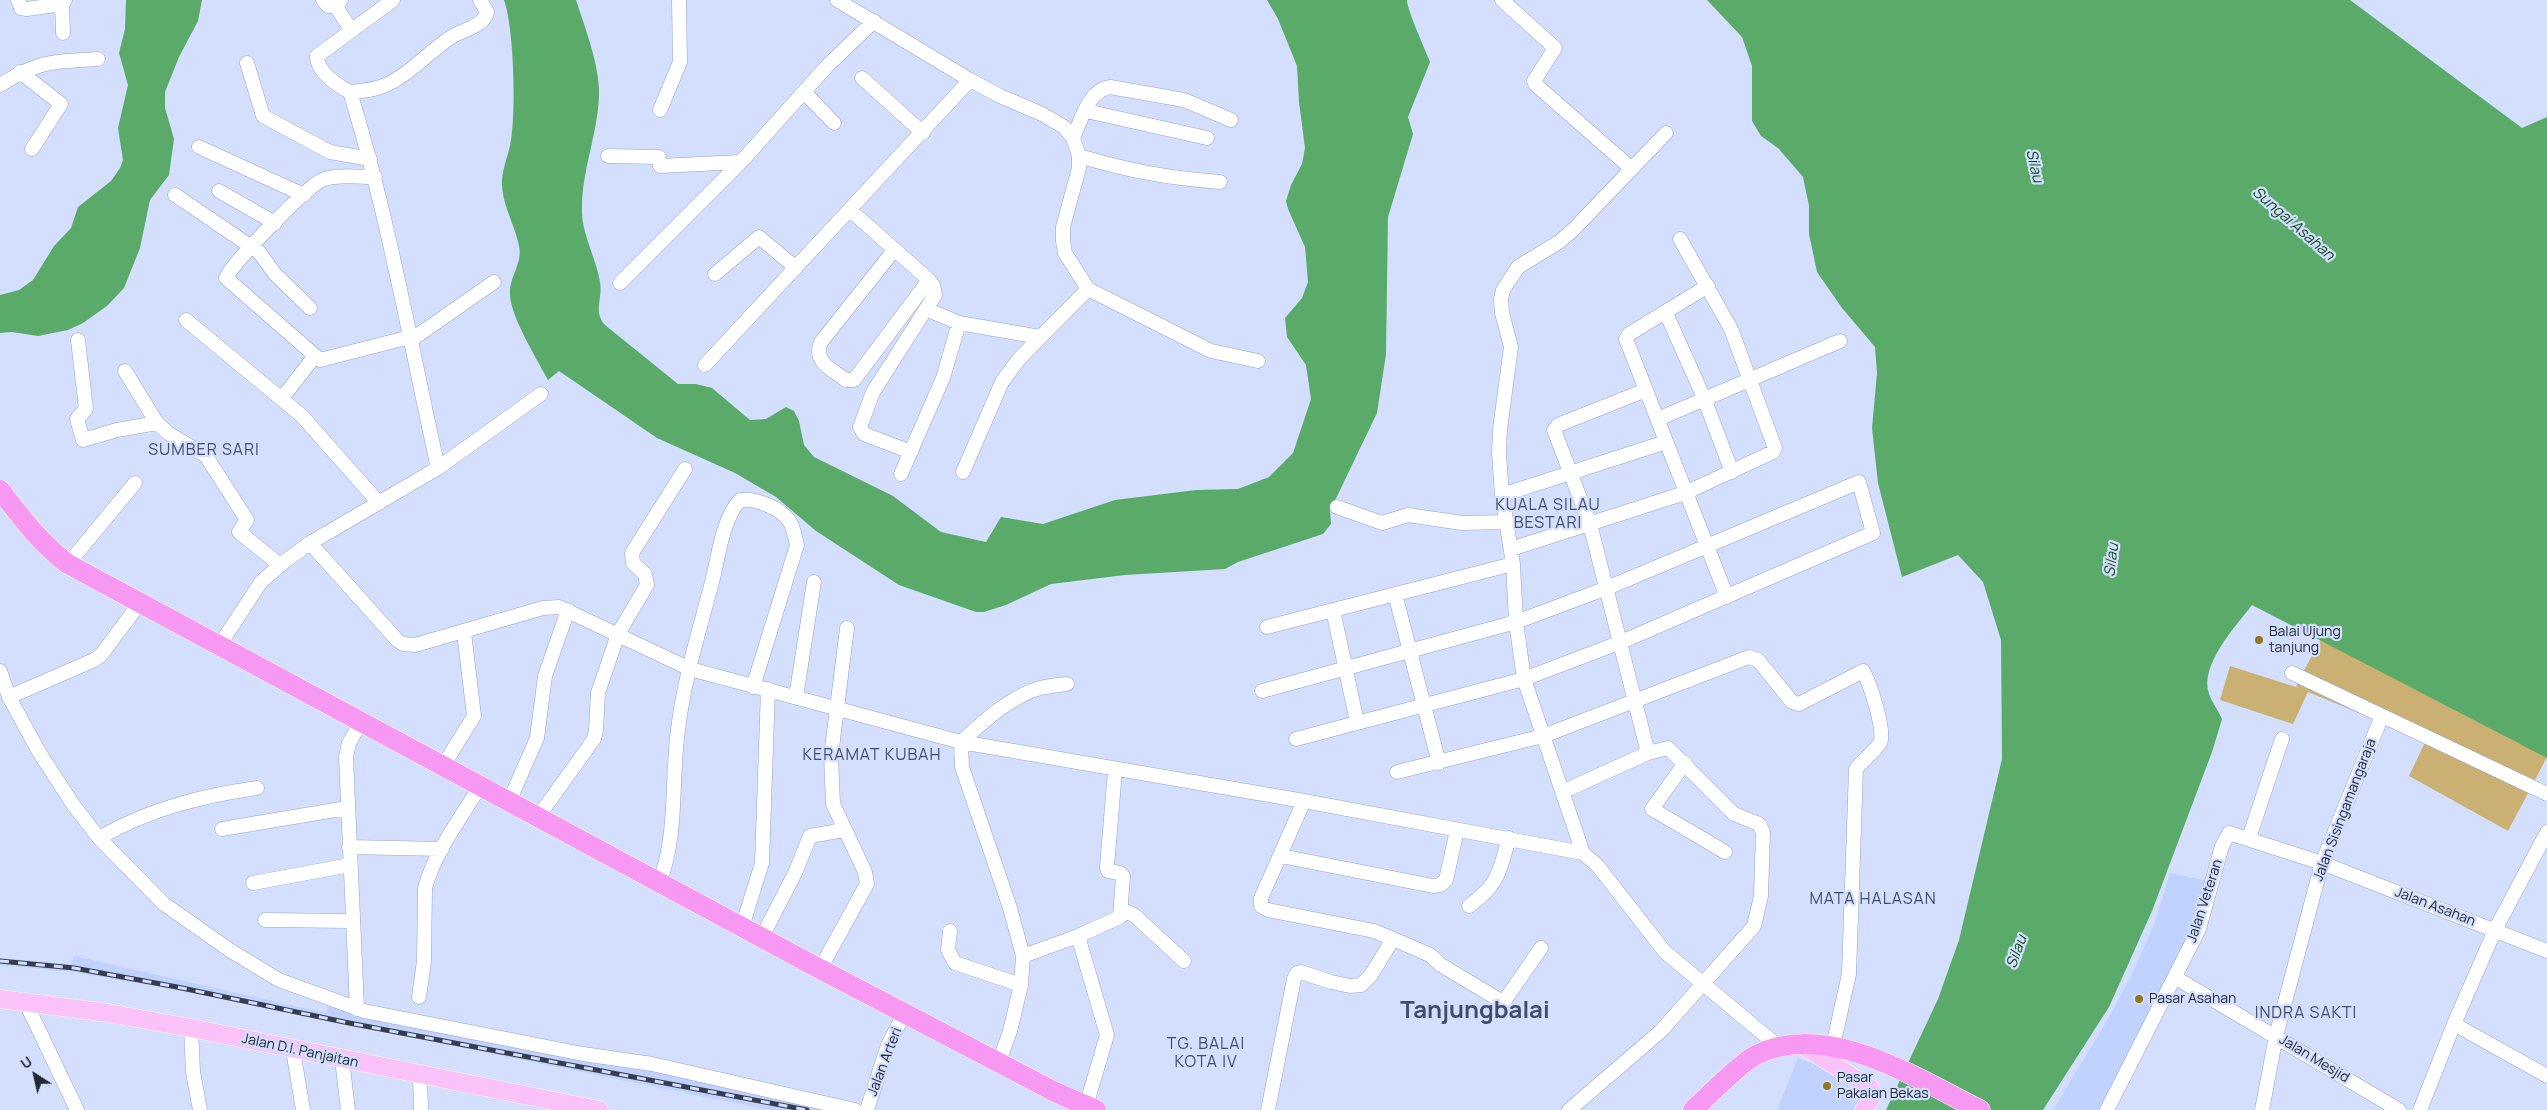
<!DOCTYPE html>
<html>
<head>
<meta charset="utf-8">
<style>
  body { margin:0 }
  #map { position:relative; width:2547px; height:1110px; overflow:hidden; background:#d3dffd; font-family:Manrope,sans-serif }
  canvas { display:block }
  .north { position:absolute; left:10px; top:1050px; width:50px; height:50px; -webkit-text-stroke:4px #d3dffd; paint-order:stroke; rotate:325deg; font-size:14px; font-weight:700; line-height:20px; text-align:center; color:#222836 }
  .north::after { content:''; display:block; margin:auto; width:18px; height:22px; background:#222836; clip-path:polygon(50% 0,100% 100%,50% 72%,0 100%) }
</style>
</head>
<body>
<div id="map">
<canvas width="2547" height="1110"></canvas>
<div class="north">U</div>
</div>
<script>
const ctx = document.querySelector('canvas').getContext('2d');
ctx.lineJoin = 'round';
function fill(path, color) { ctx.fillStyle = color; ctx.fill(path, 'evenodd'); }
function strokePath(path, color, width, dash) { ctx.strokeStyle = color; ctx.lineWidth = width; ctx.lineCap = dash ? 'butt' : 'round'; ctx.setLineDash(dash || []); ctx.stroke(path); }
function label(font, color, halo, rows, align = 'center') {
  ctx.font = font + ' Manrope,sans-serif'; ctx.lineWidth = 4.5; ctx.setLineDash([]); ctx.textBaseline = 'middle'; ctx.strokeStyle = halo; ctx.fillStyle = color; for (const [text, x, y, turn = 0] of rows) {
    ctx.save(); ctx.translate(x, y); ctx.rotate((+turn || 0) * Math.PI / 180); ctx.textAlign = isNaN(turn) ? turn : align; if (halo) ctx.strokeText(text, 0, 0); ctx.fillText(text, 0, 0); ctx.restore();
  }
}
fill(new Path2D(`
  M 2170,873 L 2208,881 L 2195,932 L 2099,1110 L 2053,1110 L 2108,1019 L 2129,980 L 2154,925 Z
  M 74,956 L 326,1013 L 330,998 L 847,1110 L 770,1110 L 175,990 L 73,972 L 0,965 L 0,958 L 72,964 Z
  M 1798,1058 L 1865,1083 L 1864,1110 L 1777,1110 Z`), '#c1d2fe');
fill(new Path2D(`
  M 2324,633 L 2547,757 L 2508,831 L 2409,776 L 2429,734 L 2369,717 L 2308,692 L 2293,724 L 2220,700 L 2230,666 L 2299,688 L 2296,686 Z`), '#cab173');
fill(new Path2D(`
  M 126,0 L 202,0 L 198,21 L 179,57 L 165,92 L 165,108 L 174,139 L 169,175 L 150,200 L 140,248 L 124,288 L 107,306 L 83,323 L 68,330 L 38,336 L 12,332 L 0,333 L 0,295 L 19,290 L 33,280 L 54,246 L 71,228 L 78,207 L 111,181 L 120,168 L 123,160 L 118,128 L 128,85 L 119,53 L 125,29 Z
  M 504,0 L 576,0 C 585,28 597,58 599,88 C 600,129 582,167 582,208 C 581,233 596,257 600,282 C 603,298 593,312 605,325 L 678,384 L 696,384 L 712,388 L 750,420 L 766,419 L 786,407 L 794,411 L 799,421 L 804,445 L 814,457 L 893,496 L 941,532 L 986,542 L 1001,517 L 1043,524 L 1115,500 L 1196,490 L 1238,489 L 1269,477 L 1293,453 L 1311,399 L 1306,365 L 1287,337 L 1285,318 L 1302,298 L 1308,282 L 1305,247 L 1288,209 L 1286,201 L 1291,185 L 1302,164 L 1305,148 L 1299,102 L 1297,66 L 1278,19 L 1267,0 L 1407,0 C 1407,10 1425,49 1430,62 L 1408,117 L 1413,134 L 1388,217 L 1386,354 L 1377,413 L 1330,511 L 1331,524 L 1323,534 L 1238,562 L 1225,569 L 1125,575 L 1051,584 L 1006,605 L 984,612 L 976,612 L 899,585 L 816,531 L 776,497 L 735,473 L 657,438 L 559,371 L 548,380 C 537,359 510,316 510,294 C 509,277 523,263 519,246 C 515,224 501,204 502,180 C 503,166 509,154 511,140 C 516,110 514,28 504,0 Z
  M 1707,0 L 2350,0 L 2522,128 L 2547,117 L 2547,758 L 2252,605 C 2236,626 2199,665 2209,694 C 2212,702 2218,710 2222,719 L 2212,752 L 2152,911 L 2109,1007 L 2043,1110 L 1886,1110 L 1938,999 L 1959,940 L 2002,759 L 2001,640 L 1983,582 L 1958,555 L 1902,577 L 1878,483 L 1872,428 L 1877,373 L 1875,347 L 1842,308 L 1817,272 L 1809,234 L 1809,206 L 1803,177 L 1778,148 L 1761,136 L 1752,121 L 1752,66 L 1742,37 Z`), '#5aab6a');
const minor = new Path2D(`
  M 18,0 L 21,8 L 27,9 L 62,4
  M 323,0 L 328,6 L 335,5
  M 341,0 L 335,5 L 351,30
  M 393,0 L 317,56 C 316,71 338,86 350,92 C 362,91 376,90 388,84 C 413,72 430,50 453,36 C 463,30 486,25 487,12 L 480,0
  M 837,0 L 970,80 L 1000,96 L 1042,114 L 1064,127 L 1073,138 L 1079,156 L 1079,168 L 1063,227 L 1063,241 L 1065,253 L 1088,289 L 1211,351 L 1258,361
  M 1502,0 L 1555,48 L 1534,81 L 1536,85 L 1632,169
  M 63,33 L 62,4 L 65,0
  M 247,63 L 263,116 L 330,152 L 370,159
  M 20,72 L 61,104 L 32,149
  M 862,78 L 923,133
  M 0,85 C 38,61 54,61 98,59
  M 350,92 C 388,215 410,342 438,468
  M 804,92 L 834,123
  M 660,110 L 680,62 L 679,0
  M 1086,111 L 1207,138
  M 1073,138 C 1081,121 1088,90 1110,87 L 1184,100 L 1231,120
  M 199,147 L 304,195
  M 608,156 L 659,157 L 660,166 L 741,162
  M 1079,156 C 1130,171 1167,178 1220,182
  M 375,177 C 361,177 334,174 322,180 C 307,187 231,264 226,278 L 320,360 L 410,337
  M 219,191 L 275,223
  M 175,195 L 259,252 L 275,274 L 310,308
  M 850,210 L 929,280 L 933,285 L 935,295 L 873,392 L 860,427 L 864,434 L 911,452
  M 895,249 L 821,342 C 813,362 831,369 846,380 L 854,380 L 929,280
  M 715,274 L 759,237 L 796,268
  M 620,283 L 741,162 L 827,66 L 874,21
  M 1708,286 L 1629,334 L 1626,339 L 1727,597
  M 926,309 L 959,323 L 1040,337
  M 1666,313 L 1704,398 L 1732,472
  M 186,320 L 302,416 L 379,503
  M 78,340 L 86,409 L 77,419 L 83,440 L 117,430 L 157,423 L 168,433 L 206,456 L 247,520 L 239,532 L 280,565
  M 411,340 L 494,282
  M 705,365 L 970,80
  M 125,371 L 157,423
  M 1646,390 L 1558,425 L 1554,430 L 1590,524 L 1648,753
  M 282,398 L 315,356
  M 1658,419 L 1840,341
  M 963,472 L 1002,382 L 1019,359 L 1088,289
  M 901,474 L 943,378 L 959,323
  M 1502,495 L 1666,442
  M 1337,507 L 1382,523 L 1408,515 L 1462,523 L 1508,522
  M 310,543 L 397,640 L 403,644 L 415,645 L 543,608 L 559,607 L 690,669 L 961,742 L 1304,801 L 1583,853 L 1597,865 L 1665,952 L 1779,1047
  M 1511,549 L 1685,493 L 1773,452 L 1775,448 L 1731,329 L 1680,239
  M 68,564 L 135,483
  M 1395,594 L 1439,763
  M 1333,610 L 1357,722
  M 1267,627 L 1513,564
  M 219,646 L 261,582 L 284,562 L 310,543 L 438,468 L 541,394
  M 0,671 L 9,697 L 39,752 L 74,806 L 99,838 L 164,904 L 231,951 L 279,980 L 364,1011 L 583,1054 L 652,1064 L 855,1110
  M 2292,673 L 2547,794
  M 1262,691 L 1516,622 L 1607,588 L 1859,482 L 1873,533 L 1621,642 L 1524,679 L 1296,739
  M 9,697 L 94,660 L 101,655 L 140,603
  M 796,697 L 814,582
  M 1685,763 L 1652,809 L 1725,852
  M 443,766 L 474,716 L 464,632
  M 1397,772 L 1543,736 L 1749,657 L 1758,660 L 1792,702 L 1799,704 L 1863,671 C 1870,683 1886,732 1880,743 C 1875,751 1863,760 1856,769 L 1849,974 L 1833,1046
  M 1562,792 L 1648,753 L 1668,748 L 1734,814 L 1759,824 L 1763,832 L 1761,896 L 1754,926 L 1661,1031 L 1569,1110
  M 509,802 L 537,738 L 545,676 L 568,610
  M 538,817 L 594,739 L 596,730 L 598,693 L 618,634 L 647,585 L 645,574 L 633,563 L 632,553 L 685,469
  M 222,829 L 347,808
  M 99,838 C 149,809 201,796 257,788
  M 2249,838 L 2282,739
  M 349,847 L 442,849
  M 1583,853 L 1524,679 L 1516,622 L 1513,564 L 1502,495 L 1499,454 L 1500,429 L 1511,347 L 1502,313 L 1501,299 L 1503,290 L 1518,267 L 1559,242 L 1573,230 L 1666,133
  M 1281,856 L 1433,886 L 1440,885 L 1446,880 L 1457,830
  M 253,883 L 350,865
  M 659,884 C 678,835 671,781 678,730 C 684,677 701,626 714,574 C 719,551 724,517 740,500 C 756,498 781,508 790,522 C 794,529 795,537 797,545 L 753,687
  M 1469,906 C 1499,884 1499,873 1509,838
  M 1122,910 L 1134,915 L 1184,961
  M 265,920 L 353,921
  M 742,927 L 762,863 L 768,689
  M 950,931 L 948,950 L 955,963 L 1021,985
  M 1078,936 L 1107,1035 L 1086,1106
  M 762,937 L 795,873 L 810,836 L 844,830
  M 1393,939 L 1430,955 L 1441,965 L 1501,1001 L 1505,1000 L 1541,948
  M 1023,956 L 1078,936 L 1120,917 L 1123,876 L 1120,873 L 1108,871 L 1107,867 L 1115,770
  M 820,969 L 867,884 L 865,872 L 833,804 L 831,756 L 847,628
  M 2176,978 L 2399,1110
  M 419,997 L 424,961 L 425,888 C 435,851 461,818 480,786
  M 25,1001 L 77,1110
  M 357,1009 L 346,757 L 349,743 L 361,722
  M 2454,1024 L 2547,1076
  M 191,1028 L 193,1072 L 200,1110
  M 293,1050 L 303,1110
  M 342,1059 L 348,1110
  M 999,1062 L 1010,1031 L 1021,985 L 1023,956 L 1010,908 L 962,767 L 961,742 C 983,722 1011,696 1040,688 C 1049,686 1058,685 1067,684
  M 420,1075 L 421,1110
  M 867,1110 L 888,1045 L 904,1014
  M 1268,1110 L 1294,979 L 1297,973 L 1301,972 L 1331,982 L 1350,986 L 1361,985 L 1371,975 L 1393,939 L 1374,931 L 1268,910 L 1261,906 L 1261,898 L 1304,801
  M 2107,1110 L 2199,929 L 2222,846 L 2229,833 L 2322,863 L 2547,951
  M 2262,1110 L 2276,1036 L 2322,863 L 2382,716
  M 2420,1110 L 2454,1024 L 2495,930 L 2547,832`);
const major = new Path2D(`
  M 0,999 L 108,1013 L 191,1028 L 599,1110
  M 1802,1045 L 1870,1088 L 1871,1098 L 1864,1110`);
const highway = new Path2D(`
  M 0,490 C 21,517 40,543 68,564 L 820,969 L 1055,1092 L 1096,1110
  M 1693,1110 C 1708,1096 1739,1064 1756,1055 C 1827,1019 1917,1079 1980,1110`);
strokePath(minor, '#95a2c6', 15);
strokePath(major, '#fff', 19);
strokePath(highway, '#fff', 21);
strokePath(minor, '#fff', 14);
strokePath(major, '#fac2f8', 18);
strokePath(highway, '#f799f3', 20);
const rail = new Path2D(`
  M 0,961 L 74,968 L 177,987 L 349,1023 L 807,1110`);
strokePath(rail, '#373d4d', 5);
strokePath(rail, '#d3dffd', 3, [9]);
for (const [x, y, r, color] of [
  [2259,640,5,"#94761e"],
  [2139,999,5,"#94761e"],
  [1827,1086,5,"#94761e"]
]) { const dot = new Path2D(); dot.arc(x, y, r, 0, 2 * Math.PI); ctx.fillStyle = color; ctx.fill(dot); strokePath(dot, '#d3dffd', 2); }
label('14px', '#222836', '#d3dffd', [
  ["Balai Ujung",2269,632],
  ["tanjung",2269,648],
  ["Pasar Asahan",2149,999],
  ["Pasar",1837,1078],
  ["Pakaian Bekas",1837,1094]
], 'left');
label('14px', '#222836', '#d3dffd', [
  ["Jalan Sisingamangaraja",2345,810,-69],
  ["Jalan Veteran",2205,901,-72],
  ["Jalan Asahan",2435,907,21],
  ["Jalan D.I. Panjaitan",300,1051,12],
  ["Jalan Mesjid",2314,1059,31],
  ["Jalan Arteri",885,1062,-69]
]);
label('italic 15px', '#124d22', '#d3dffd', [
  ["Silau",2034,166,77],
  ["Sungai Asahan",2293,224,41],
  ["Silau",2112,560,-83],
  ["Silau",2017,952,-70]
]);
ctx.letterSpacing = '1px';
label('16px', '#414d6b', '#d3dffd', [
  ["SUMBER SARI",204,451],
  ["KUALA SILAU",1548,506],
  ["BESTARI",1548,524],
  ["KERAMAT KUBAH",872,756],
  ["MATA HALASAN",1873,900],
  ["INDRA SAKTI",2306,1014],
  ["TG. BALAI",1206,1045],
  ["KOTA IV",1206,1063]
]);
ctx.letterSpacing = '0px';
label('bold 24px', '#414d6b', '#d3dffd', [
  ["Tanjungbalai",1475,1011]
]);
</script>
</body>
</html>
